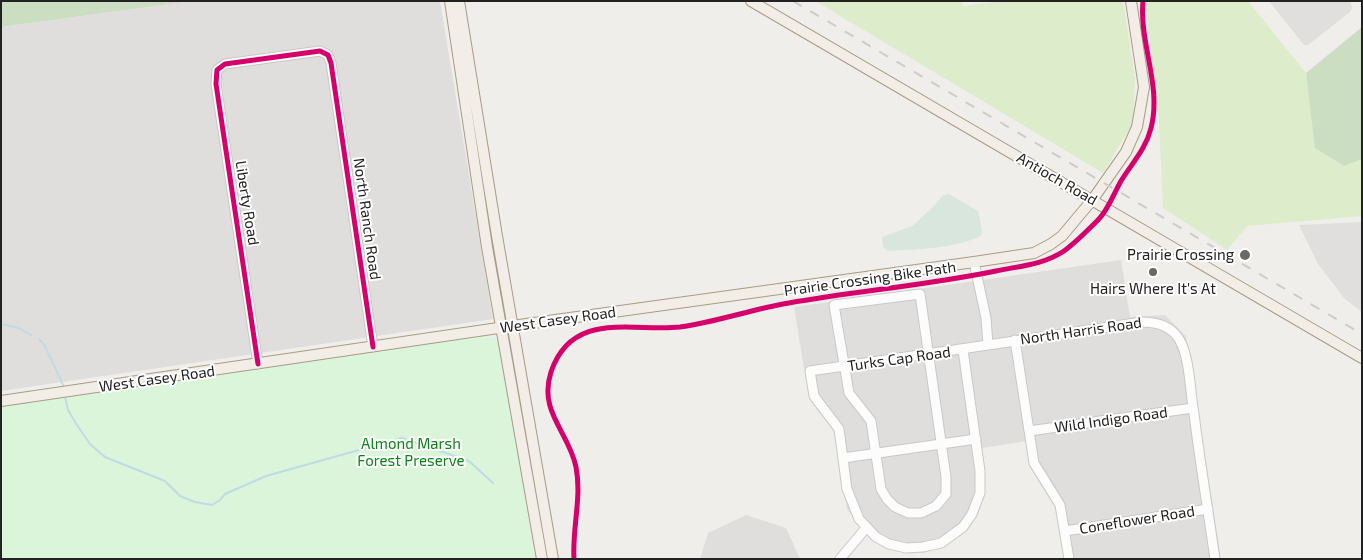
<!DOCTYPE html>
<html>
<head>
<meta charset="utf-8">
<style>
  body { margin:0 }
  #map { position:relative; width:1363px; height:560px; overflow:hidden; background:#f0eeeb; font-family:"Exo 2",sans-serif }
  canvas { display:block }
  .frame { position:absolute; inset:0; border:2px solid #222; pointer-events:none }
</style>
</head>
<body>
<div id="map">
<canvas width="1363" height="560"></canvas>
<div class="frame"></div>
</div>
<script>
const ctx = document.querySelector('canvas').getContext('2d');
ctx.lineJoin = 'round';
function fill(path, color) { ctx.fillStyle = color; ctx.fill(path, 'evenodd'); }
function strokePath(path, color, width, dash) { ctx.strokeStyle = color; ctx.lineWidth = width; ctx.lineCap = dash ? 'butt' : 'round'; ctx.setLineDash(dash || []); ctx.stroke(path); }
function label(font, color, halo, rows, align = 'center') {
  ctx.font = font + ' "Exo 2",sans-serif'; ctx.lineWidth = 4; ctx.setLineDash([]); ctx.textBaseline = 'middle'; ctx.strokeStyle = halo; ctx.fillStyle = color; for (const [text, x, y, turn = 0] of rows) {
    ctx.save(); ctx.translate(x, y); ctx.rotate((+turn || 0) * Math.PI / 180); ctx.textAlign = isNaN(turn) ? turn : align; if (halo) ctx.strokeText(text, 0, 0); ctx.fillText(text, 0, 0); ctx.restore();
  }
}
fill(new Path2D(`
  M 192,1 L 440,1 L 493,319 L 1,391 L 1,27 Z
  M 1121,260 L 1130,317 L 1165,315 L 1186,336 L 1221,559 L 1065,559 L 1059,513 L 1027,441 L 982,448 L 985,479 L 982,502 L 970,525 L 948,544 L 924,553 L 900,550 L 865,534 L 847,509 L 834,432 L 809,399 L 794,307 Z
  M 746,515 L 786,528 L 800,559 L 700,559 L 708,533 Z`), '#dfdedc');
fill(new Path2D(`
  M 815,1 L 962,1 L 963,6 L 1003,1 L 1123,1 L 1135,78 L 1133,123 L 1103,173 Z
  M 1145,1 L 1248,1 L 1306,73 L 1316,148 L 1344,166 L 1362,159 L 1362,216 L 1247,226 L 1227,250 L 1163,208 L 1159,122 Z`), '#ddeccb');
fill(new Path2D(`
  M 1,1 L 192,1 L 1,27 Z
  M 1362,27 L 1362,159 L 1344,166 L 1315,148 L 1306,73 Z`), '#cbdec1');
fill(new Path2D(`
  M 949,194 L 978,211 L 982,230 L 981,236 C 953,249 918,249 888,251 L 883,247 L 882,237 L 912,226 L 934,206 L 943,195 Z`), '#d9e6de');
fill(new Path2D(`
  M 485,336 L 495,338 L 500,345 L 535,559 L 1,559 L 1,404 Z`), '#daf5da');
fill(new Path2D(`
  M 1269,1 L 1350,1 L 1352,7 L 1351,11 L 1308,45 L 1304,45 Z
  M 1362,222 L 1362,312 L 1344,298 L 1318,264 L 1299,225 Z`), '#e0dfde');
strokePath(new Path2D(`
  M 1,324 L 19,328 L 31,335
  M 39,339 L 45,346 L 64,387
  M 65,397 L 68,410 L 77,425 L 90,444 L 105,457 L 165,481 L 180,496 L 195,502 L 212,505 L 220,500 L 225,494 L 266,476 L 402,438 L 469,461 L 493,483`), '#bfdbe3', 2);
const minor = new Path2D(`
  M 974,262 L 986,318 L 988,345 L 1142,322 C 1157,322 1171,326 1179,339 C 1190,357 1190,392 1194,414 C 1200,462 1208,510 1215,559
  M 920,294 L 946,477 L 946,494 L 936,506 L 921,513 L 908,513 L 895,507 L 887,499 L 881,489 L 871,421 L 849,393 L 834,305 Z
  M 1015,340 L 1034,463 L 1060,505 L 1069,559
  M 963,350 L 980,471 L 980,493 L 972,514 L 963,527 L 941,543 L 923,547 L 906,548 L 889,544 L 876,537 L 859,519 L 847,489 L 839,429 L 814,396 L 810,371 L 988,345
  M 258,364 L 216,84 L 217,70 L 225,64 L 320,51 L 328,55 L 331,63 L 373,347
  M 1029,431 L 1193,408
  M 843,458 L 976,439
  M 1065,531 L 1208,509
  M 840,559 L 866,528`);
const major = new Path2D(`
  M 450,1 L 487,247 L 542,559
  M 459,1 L 497,236 L 553,559
  M 751,1 L 1362,358
  M 1,401 L 512,326 L 974,262 L 1034,253 L 1051,244 L 1062,236 L 1093,199 L 1126,152 L 1137,127 L 1144,87 L 1131,1`);
strokePath(minor, '#c9c8c7', 11);
strokePath(major, '#a79c86', 12);
strokePath(minor, '#fdfcfc', 9);
strokePath(major, '#f3ede7', 10);
strokePath(new Path2D(`
  M 793,1 L 1362,334`), '#ccc', 2, [10, 10]);
strokePath(new Path2D(`
  M 258,364 L 216,84 L 217,70 L 225,64 L 320,51 L 328,55 L 331,63 L 373,347
  M 574,559 C 572,528 582,498 576,467 C 569,432 538,412 551,372 C 572,310 632,332 680,327 C 717,322 752,309 789,303 C 858,291 928,285 996,271 C 1019,266 1043,265 1064,251 C 1071,246 1091,227 1098,220 C 1108,210 1114,193 1121,181 C 1132,163 1146,149 1151,128 C 1162,86 1139,43 1143,1`), '#d6006c', 5);
for (const [x, y, r, color] of [
  [1245,255,6,"#6a6968"],
  [1153,272,5,"#6a6968"]
]) { const dot = new Path2D(); dot.arc(x, y, r, 0, 2 * Math.PI); ctx.fillStyle = color; ctx.fill(dot); strokePath(dot, '#fff', 2); }
label('15px', '#222', '#fff', [
  ["Antioch Road",1057,179,30],
  ["Liberty Road",247,203,81],
  ["North Ranch Road",367,219,82],
  ["Prairie Crossing Bike Path",870,279,-8],
  ["West Casey Road",558,320,-8],
  ["North Harris Road",1081,331,-8],
  ["Turks Cap Road",899,359,-8],
  ["West Casey Road",157,379,-8],
  ["Wild Indigo Road",1111,420,-8],
  ["Coneflower Road",1137,520,-9]
]);
label('15px', '#222', '#fff', [
  ["Prairie Crossing",1234,255],
  ["Hairs Where It's At",1153,289,"center"]
], 'right');
label('15px', '#0c8416', '#fff', [
  ["Almond Marsh",411,444],
  ["Forest Preserve",411,461]
]);
</script>
</body>
</html>
